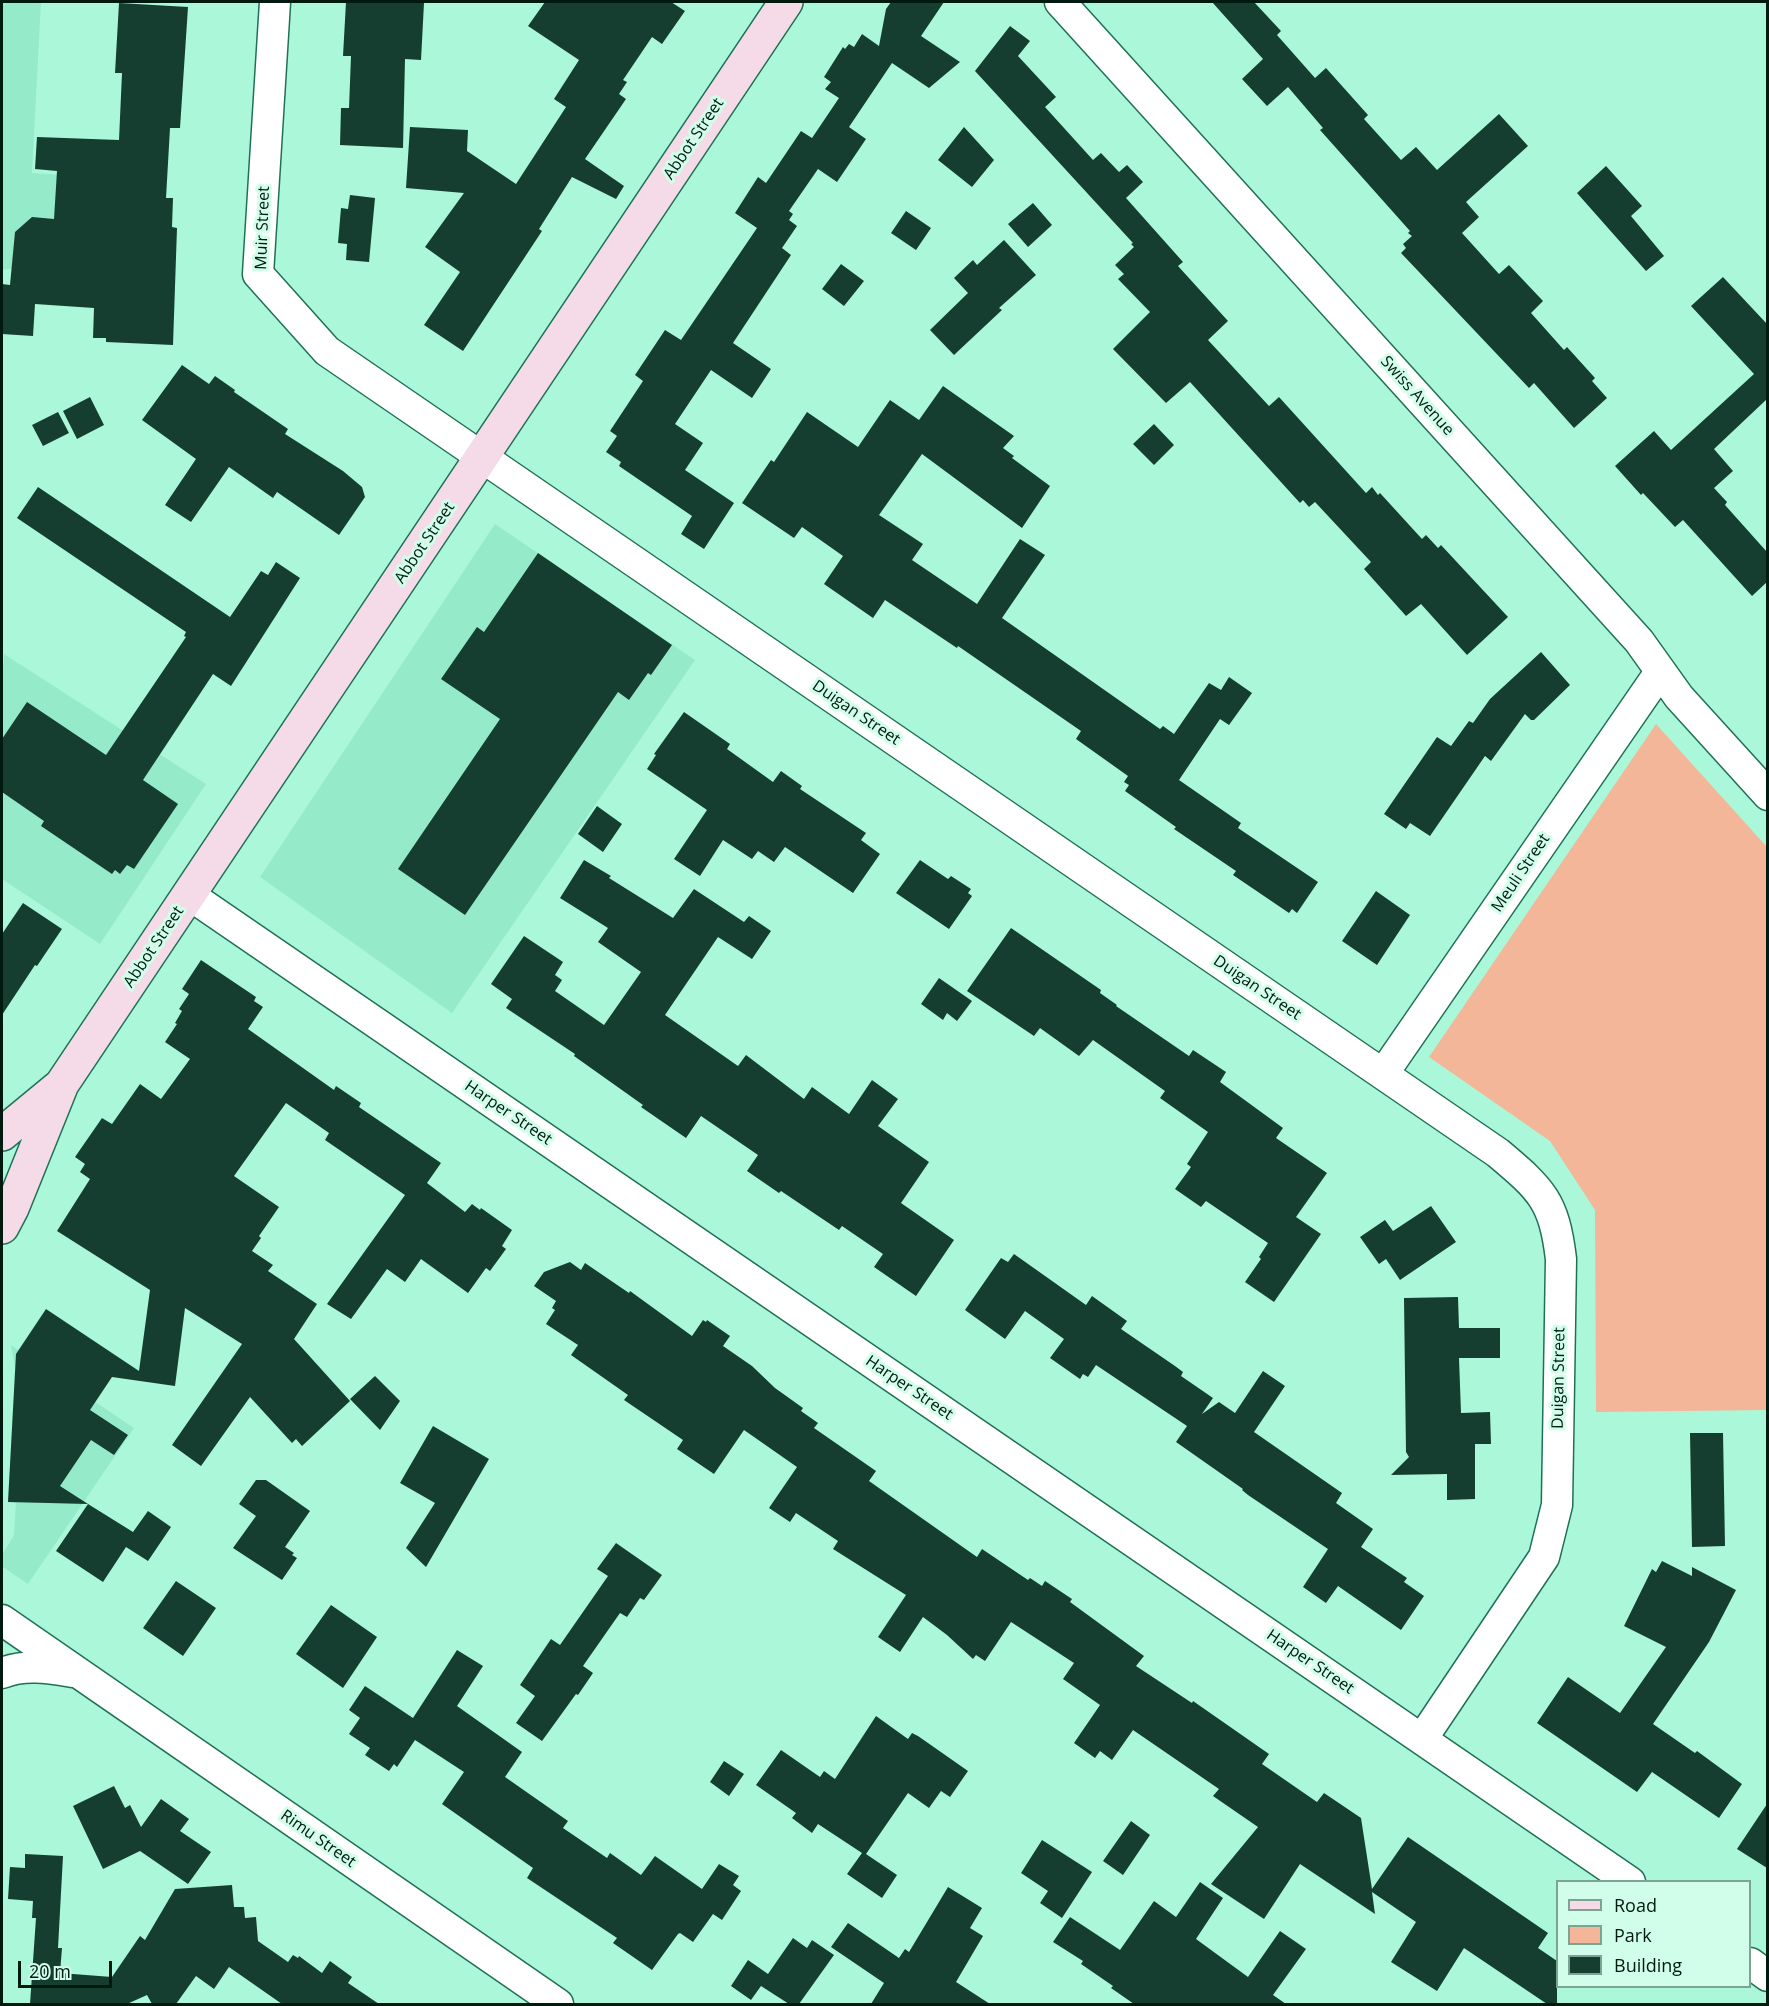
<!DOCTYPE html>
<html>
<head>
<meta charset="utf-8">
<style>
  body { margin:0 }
  #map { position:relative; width:1769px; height:2006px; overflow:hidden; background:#aaf8d9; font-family:"Open Sans",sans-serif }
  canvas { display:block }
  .frame { position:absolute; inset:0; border:3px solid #001a10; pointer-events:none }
  .legend { position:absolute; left:1556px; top:1880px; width:195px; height:108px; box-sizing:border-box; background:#d1feeb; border:2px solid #7da393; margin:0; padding:8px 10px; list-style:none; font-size:18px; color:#001a10 }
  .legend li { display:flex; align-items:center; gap:12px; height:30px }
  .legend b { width:30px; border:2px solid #7da393 }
  .scale { position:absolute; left:18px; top:1961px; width:94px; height:27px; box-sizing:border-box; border:3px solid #001a10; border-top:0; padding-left:8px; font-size:18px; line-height:21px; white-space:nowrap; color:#001a10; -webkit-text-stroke:4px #d1feeb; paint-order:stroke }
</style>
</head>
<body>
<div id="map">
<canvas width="1769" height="2006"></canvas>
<div class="frame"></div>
<ul class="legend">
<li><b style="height:8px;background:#f5dae8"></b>Road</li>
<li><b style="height:16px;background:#f3b698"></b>Park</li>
<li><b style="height:16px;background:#153e30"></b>Building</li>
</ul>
<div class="scale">20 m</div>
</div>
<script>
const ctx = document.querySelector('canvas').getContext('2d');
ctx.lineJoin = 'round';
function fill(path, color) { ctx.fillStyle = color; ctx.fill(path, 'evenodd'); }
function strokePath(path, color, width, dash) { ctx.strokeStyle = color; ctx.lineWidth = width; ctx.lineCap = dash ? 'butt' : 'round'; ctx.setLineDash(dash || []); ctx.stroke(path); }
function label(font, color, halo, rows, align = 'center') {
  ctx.font = font + ' "Open Sans",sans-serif'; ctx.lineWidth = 6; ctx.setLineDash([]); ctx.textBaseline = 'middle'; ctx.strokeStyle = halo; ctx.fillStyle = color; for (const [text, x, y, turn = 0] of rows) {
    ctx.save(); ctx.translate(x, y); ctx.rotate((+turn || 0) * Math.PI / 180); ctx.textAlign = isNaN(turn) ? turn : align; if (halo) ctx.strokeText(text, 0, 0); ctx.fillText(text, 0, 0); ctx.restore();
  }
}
fill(new Path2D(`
  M 2,2 L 41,2 L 32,173 L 63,175 L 60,219 L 26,267 L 2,270 Z
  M 495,524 L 695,660 L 452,1013 L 260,877 Z
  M 4,654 L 206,784 L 100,944 L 2,879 L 2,687 Z
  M 11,1345 L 134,1428 L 28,1584 L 3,1567 L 2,1555 L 14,1535 L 16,1503 L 8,1502 L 15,1368 Z`), '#95eac9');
fill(new Path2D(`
  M 1656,724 L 1767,847 L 1767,1410 L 1596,1412 L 1595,1210 L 1550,1141 L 1429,1057 Z`), '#f3b698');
fill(new Path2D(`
  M 346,2 L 424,3 L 421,60 L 405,59 L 403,148 L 340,145 L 341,108 L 349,108 L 351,56 L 343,56 Z
  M 545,2 L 671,2 L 685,11 L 662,44 L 652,37 L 623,80 L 627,82 L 619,94 L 626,99 L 585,159 L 624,186 L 616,199 L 572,177 L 539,229 L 542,231 L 463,351 L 424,325 L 460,272 L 425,247 L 464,193 L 406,188 L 410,127 L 468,130 L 467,151 L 516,184 L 566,107 L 554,99 L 579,60 L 528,26 Z
  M 891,2 L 944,2 L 921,36 L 960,62 L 929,88 L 892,63 L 849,127 L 866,139 L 837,182 L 818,169 L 789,211 L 793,214 L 789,220 L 797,226 L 782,248 L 791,255 L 733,343 L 771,369 L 752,398 L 711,370 L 675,424 L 703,443 L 685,470 L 734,503 L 704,549 L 681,534 L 692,516 L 619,466 L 621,462 L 606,452 L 617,436 L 610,431 L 643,381 L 635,375 L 665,330 L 681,340 L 757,228 L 735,213 L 758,177 L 766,183 L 801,131 L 812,138 L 839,98 L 825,89 L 831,82 L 824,77 L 843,47 L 845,49 L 849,44 L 854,47 L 862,34 L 879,46 L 886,9 Z
  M 1212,2 L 1254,2 L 1281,31 L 1277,35 L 1315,78 L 1326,68 L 1368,115 L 1364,119 L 1401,160 L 1416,147 L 1437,170 L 1499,114 L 1528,146 L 1466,202 L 1479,217 L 1462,233 L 1499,274 L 1509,265 L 1543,301 L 1531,313 L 1564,350 L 1567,347 L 1595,378 L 1592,381 L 1607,398 L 1574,428 L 1534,383 L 1529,388 L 1401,253 L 1406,248 L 1403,244 L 1412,236 L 1408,233 L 1410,231 L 1320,130 L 1323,128 L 1288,87 L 1267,106 L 1242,79 L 1263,59 Z
  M 119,3 L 188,7 L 180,128 L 170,128 L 166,198 L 173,198 L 172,227 L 177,228 L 173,345 L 106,342 L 106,338 L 93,338 L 94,308 L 35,304 L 33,336 L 2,334 L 2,284 L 10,285 L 15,232 L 32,217 L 54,219 L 57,171 L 35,169 L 37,137 L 119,140 L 122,73 L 115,73 Z
  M 1010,26 L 1030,41 L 1018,56 L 1056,97 L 1045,107 L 1093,160 L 1101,153 L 1119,172 L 1127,165 L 1143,182 L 1126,198 L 1183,262 L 1178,266 L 1228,321 L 1208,340 L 1269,406 L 1279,397 L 1366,493 L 1372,487 L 1378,495 L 1380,493 L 1422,539 L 1426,535 L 1438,548 L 1441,545 L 1508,617 L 1467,655 L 1421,604 L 1406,616 L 1364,569 L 1371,562 L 1315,502 L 1309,507 L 1303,500 L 1300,503 L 1190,382 L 1166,403 L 1113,349 L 1150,312 L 1118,279 L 1124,274 L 1115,265 L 1134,247 L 1131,244 L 1133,243 L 975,71 Z
  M 964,127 L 994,160 L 972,187 L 938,160 Z
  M 1606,166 L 1642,206 L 1631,216 L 1664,256 L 1646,271 L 1577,193 Z
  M 350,195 L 375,198 L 369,262 L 346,260 L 347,244 L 338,243 L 341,208 L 348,209 Z
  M 1033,203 L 1052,225 L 1028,247 L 1008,224 Z
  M 906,211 L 931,228 L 916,250 L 891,233 Z
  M 1004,240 L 1036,275 L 999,308 L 1002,310 L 954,355 L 930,330 L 968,293 L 954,278 L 973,260 L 977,265 Z
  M 841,264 L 864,281 L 844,306 L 822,289 Z
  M 1723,277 L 1767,324 L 1767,399 L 1714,449 L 1733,471 L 1714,488 L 1727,502 L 1725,505 L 1767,552 L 1767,582 L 1752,596 L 1683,520 L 1675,527 L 1643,493 L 1641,495 L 1615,466 L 1654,431 L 1671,450 L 1754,374 L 1691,306 Z
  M 182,365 L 209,384 L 215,376 L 235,390 L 234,392 L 288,429 L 285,434 L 343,471 L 362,487 L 365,497 L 339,535 L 277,492 L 273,498 L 229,467 L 191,522 L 165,505 L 196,459 L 142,420 Z
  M 943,386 L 1014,436 L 1003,448 L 1014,456 L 1012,458 L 1050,486 L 1022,528 L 922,454 L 879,515 L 923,544 L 912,560 L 977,604 L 1020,539 L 1045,555 L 1002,618 L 1160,729 L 1163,726 L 1174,734 L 1209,683 L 1221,690 L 1229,677 L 1252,693 L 1229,725 L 1220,719 L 1179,780 L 1241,823 L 1238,828 L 1318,882 L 1297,913 L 1292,909 L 1289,913 L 1233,875 L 1236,871 L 1174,829 L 1176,827 L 1125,791 L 1129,785 L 1124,782 L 1128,776 L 1076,739 L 1081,731 L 958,646 L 957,648 L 885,600 L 873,618 L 824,584 L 843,556 L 802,527 L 794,538 L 742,503 L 771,460 L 774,462 L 807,412 L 858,447 L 890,400 L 919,420 Z
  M 90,397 L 104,425 L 77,439 L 63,411 Z
  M 58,412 L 69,433 L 43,446 L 32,425 Z
  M 1154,424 L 1174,445 L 1154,465 L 1133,444 Z
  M 38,487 L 230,617 L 261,571 L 268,575 L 276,562 L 300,578 L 231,686 L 213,674 L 143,780 L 178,804 L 134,869 L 127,865 L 120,874 L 115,870 L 112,874 L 41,826 L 44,821 L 2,792 L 2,739 L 27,702 L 106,755 L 186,637 L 184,636 L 186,632 L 17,518 Z
  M 538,553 L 672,645 L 651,675 L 648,673 L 629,700 L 618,692 L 465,915 L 398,869 L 500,719 L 441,679 L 477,627 L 484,632 Z
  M 1541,652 L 1570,685 L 1534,720 L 1531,720 L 1525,714 L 1491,761 L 1485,756 L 1430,836 L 1410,823 L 1406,829 L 1384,814 L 1437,737 L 1451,746 L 1469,721 L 1473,723 L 1490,699 Z
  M 684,712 L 730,744 L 727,749 L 773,782 L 781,771 L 802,786 L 800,789 L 866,833 L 861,840 L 880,854 L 853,893 L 785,847 L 774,862 L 758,851 L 752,859 L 723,840 L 700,876 L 674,859 L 707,810 L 647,769 L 656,755 L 654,754 Z
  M 597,806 L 622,824 L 603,852 L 578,834 Z
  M 584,860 L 611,876 L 609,878 L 673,918 L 694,889 L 744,922 L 749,916 L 771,931 L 752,959 L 718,937 L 665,1015 L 738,1066 L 746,1055 L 804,1099 L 812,1087 L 849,1114 L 872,1080 L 898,1099 L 878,1126 L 929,1162 L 901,1203 L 954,1240 L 916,1296 L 874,1267 L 883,1254 L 842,1226 L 839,1230 L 781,1191 L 779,1193 L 747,1171 L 758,1155 L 701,1116 L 686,1138 L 641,1107 L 643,1105 L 574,1056 L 575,1054 L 506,1008 L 512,999 L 491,984 L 524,936 L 563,962 L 555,975 L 562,980 L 555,991 L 604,1025 L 641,972 L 598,942 L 608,928 L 560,898 Z
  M 920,860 L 948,879 L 951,876 L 971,889 L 968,893 L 972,896 L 949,929 L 896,893 Z
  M 1376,891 L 1410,915 L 1377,965 L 1342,941 Z
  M 23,903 L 62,929 L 37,966 L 35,965 L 2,1015 L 2,934 Z
  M 1011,928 L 1101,990 L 1100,993 L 1117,1005 L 1116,1006 L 1189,1056 L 1193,1050 L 1226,1072 L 1220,1082 L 1283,1128 L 1276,1138 L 1327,1173 L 1296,1217 L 1321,1234 L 1274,1302 L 1245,1282 L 1261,1259 L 1259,1257 L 1268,1243 L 1206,1201 L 1201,1207 L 1175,1189 L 1191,1167 L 1187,1164 L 1208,1132 L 1160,1098 L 1165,1091 L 1093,1040 L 1079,1056 L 1040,1028 L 1034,1036 L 967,991 Z
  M 201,960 L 256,997 L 254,1001 L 263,1007 L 248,1029 L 334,1090 L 336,1086 L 361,1103 L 359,1107 L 441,1163 L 427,1183 L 465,1212 L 472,1204 L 480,1210 L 481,1208 L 512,1230 L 502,1246 L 506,1249 L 490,1271 L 486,1268 L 468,1293 L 421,1259 L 405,1282 L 387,1269 L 351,1319 L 327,1304 L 405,1195 L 325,1140 L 329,1133 L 286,1103 L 234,1176 L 279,1207 L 259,1236 L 261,1238 L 252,1251 L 273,1265 L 268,1271 L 317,1304 L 294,1339 L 350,1401 L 302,1446 L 296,1439 L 292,1443 L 250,1397 L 201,1466 L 172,1445 L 242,1344 L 185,1308 L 175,1386 L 112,1377 L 90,1410 L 128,1435 L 114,1455 L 91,1440 L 60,1486 L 88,1504 L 8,1502 L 16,1354 L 46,1309 L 139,1371 L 150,1290 L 57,1231 L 90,1179 L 80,1172 L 85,1164 L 75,1157 L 102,1118 L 112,1124 L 140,1084 L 161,1099 L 190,1059 L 165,1042 L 177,1024 L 175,1023 L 182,1011 L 179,1009 L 189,994 L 182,989 Z
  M 939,978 L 972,1001 L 957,1021 L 947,1013 L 943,1020 L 921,1004 Z
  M 1431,1206 L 1456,1242 L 1400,1280 L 1386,1259 L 1379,1264 L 1360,1237 L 1385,1220 L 1393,1231 Z
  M 1014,1254 L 1086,1305 L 1092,1296 L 1127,1321 L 1121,1329 L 1175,1366 L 1183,1372 L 1181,1376 L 1213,1398 L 1202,1414 L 1219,1402 L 1235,1413 L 1263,1371 L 1285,1386 L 1254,1432 L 1342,1493 L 1336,1503 L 1373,1529 L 1361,1547 L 1407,1578 L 1404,1582 L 1424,1596 L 1401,1630 L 1338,1586 L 1326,1603 L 1303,1587 L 1328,1549 L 1248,1495 L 1242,1490 L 1243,1489 L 1176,1442 L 1187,1426 L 1096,1365 L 1088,1377 L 1083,1374 L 1080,1379 L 1050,1358 L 1064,1339 L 1025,1311 L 1005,1339 L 965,1310 L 1001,1258 L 1008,1262 Z
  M 570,1262 L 581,1270 L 585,1263 L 629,1293 L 630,1291 L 692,1336 L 703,1320 L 706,1322 L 707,1320 L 730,1336 L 723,1346 L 752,1366 L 775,1388 L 803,1408 L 801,1411 L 818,1423 L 814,1428 L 876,1471 L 869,1481 L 977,1557 L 982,1549 L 1028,1580 L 1030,1578 L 1042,1586 L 1045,1581 L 1072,1599 L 1070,1602 L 1144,1656 L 1136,1666 L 1192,1703 L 1193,1701 L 1269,1754 L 1262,1764 L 1317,1802 L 1324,1793 L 1361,1818 L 1372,1889 L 1408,1837 L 1548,1933 L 1538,1948 L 1557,1961 L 1557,2004 L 1547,2004 L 1464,1948 L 1437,1991 L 1391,1962 L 1416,1922 L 1372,1892 L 1375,1914 L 1300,1864 L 1264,1919 L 1211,1884 L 1258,1827 L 1213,1796 L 1219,1789 L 1133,1730 L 1112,1760 L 1100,1751 L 1095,1758 L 1074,1743 L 1100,1705 L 1063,1679 L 1074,1663 L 1011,1622 L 985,1661 L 976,1655 L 973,1659 L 947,1635 L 923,1617 L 900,1652 L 878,1637 L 906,1595 L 833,1549 L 838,1541 L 796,1513 L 790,1522 L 769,1508 L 797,1467 L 744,1430 L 714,1474 L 677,1449 L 683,1440 L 624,1400 L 628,1395 L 571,1355 L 578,1345 L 546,1324 L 555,1310 L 552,1308 L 556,1301 L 534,1286 L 544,1272 Z
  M 1458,1297 L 1459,1328 L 1500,1328 L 1500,1358 L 1459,1358 L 1461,1413 L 1490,1412 L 1491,1444 L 1475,1444 L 1475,1499 L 1447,1500 L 1447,1474 L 1391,1475 L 1409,1457 L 1406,1452 L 1404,1298 Z
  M 375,1376 L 400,1401 L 380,1430 L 350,1399 Z
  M 433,1426 L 489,1459 L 426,1567 L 406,1548 L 435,1503 L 400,1483 Z
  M 1690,1433 L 1723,1433 L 1725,1546 L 1692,1547 Z
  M 256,1480 L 266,1480 L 310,1511 L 285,1547 L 294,1553 L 292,1555 L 297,1558 L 282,1580 L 233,1548 L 256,1516 L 239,1504 Z
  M 88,1504 L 133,1532 L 148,1511 L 171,1527 L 148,1561 L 126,1547 L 103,1582 L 56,1551 Z
  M 616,1543 L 662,1575 L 644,1600 L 640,1598 L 627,1617 L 620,1613 L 583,1666 L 593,1673 L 578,1695 L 576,1694 L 542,1741 L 516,1723 L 535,1696 L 520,1685 L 551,1639 L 560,1645 L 608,1576 L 597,1569 Z
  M 1662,1561 L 1692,1576 L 1692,1567 L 1736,1590 L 1709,1642 L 1653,1724 L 1695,1753 L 1697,1751 L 1742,1784 L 1719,1818 L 1652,1772 L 1637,1792 L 1537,1723 L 1568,1677 L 1620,1713 L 1666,1647 L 1624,1626 L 1652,1569 L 1656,1572 Z
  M 176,1581 L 216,1608 L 183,1656 L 143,1628 Z
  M 331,1605 L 377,1637 L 343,1688 L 296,1654 Z
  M 457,1650 L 483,1666 L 457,1706 L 522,1752 L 505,1777 L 568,1821 L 563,1828 L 607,1858 L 610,1853 L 641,1875 L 655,1856 L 702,1889 L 719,1864 L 739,1876 L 733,1885 L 741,1891 L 722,1920 L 713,1914 L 693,1942 L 680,1933 L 678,1934 L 652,1970 L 613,1943 L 617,1938 L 527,1878 L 533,1868 L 442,1804 L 464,1772 L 415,1740 L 397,1767 L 394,1764 L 389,1771 L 365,1755 L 370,1748 L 349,1734 L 360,1718 L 349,1710 L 365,1686 L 413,1718 Z
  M 876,1716 L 908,1739 L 912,1733 L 918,1736 L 968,1771 L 950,1797 L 941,1791 L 929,1808 L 908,1793 L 866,1854 L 897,1875 L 882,1898 L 847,1874 L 862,1853 L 818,1824 L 812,1833 L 792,1818 L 796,1813 L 756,1785 L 781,1750 L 820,1777 L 824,1771 L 835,1779 Z
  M 724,1761 L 744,1774 L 729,1796 L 710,1782 Z
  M 114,1786 L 125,1808 L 130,1805 L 141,1827 L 161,1799 L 189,1819 L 180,1831 L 211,1852 L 188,1884 L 140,1851 L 103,1869 L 73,1806 Z
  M 1767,1804 L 1767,1868 L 1737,1849 Z
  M 1131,1821 L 1150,1835 L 1123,1875 L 1103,1861 Z
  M 1042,1840 L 1092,1872 L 1062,1918 L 1040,1903 L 1048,1891 L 1021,1873 Z
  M 25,1854 L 63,1856 L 58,1948 L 62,1948 L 60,1973 L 112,1977 L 140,1936 L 145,1940 L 175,1889 L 232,1885 L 234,1907 L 244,1907 L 245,1918 L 256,1917 L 258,1941 L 288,1962 L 293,1955 L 298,1958 L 299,1956 L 322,1973 L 330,1961 L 352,1977 L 348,1983 L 379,2004 L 282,2004 L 229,1967 L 214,1989 L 196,1976 L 176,2004 L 152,2004 L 147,1995 L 127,2004 L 30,2004 L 36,1918 L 32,1918 L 33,1901 L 8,1899 L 10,1867 L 25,1868 Z
  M 1200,1882 L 1223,1898 L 1196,1939 L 1248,1977 L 1280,1931 L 1306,1949 L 1273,1995 L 1286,2004 L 1134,2004 L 1111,1988 L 1113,1986 L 1081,1964 L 1083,1961 L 1053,1942 L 1070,1917 L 1120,1950 L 1154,1901 L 1176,1917 Z
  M 948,1887 L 982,1908 L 970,1928 L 983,1936 L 956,1982 L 990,2004 L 871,2004 L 884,1983 L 831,1947 L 848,1923 L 899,1958 L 905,1949 L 909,1952 Z
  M 793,1938 L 807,1948 L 812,1940 L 834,1955 L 799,2004 L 789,2004 L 761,1986 L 751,2000 L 731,1986 L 748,1960 L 768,1974 Z`), '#153e30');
const street = new Path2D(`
  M 275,2 L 258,274 L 327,351 L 1498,1153 C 1542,1190 1554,1201 1561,1259 L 1557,1505 L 1544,1557 L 1422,1739
  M 1060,2 L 1639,641 L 1679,697 L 1768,795
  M 188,894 L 1630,1882
  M 1383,1074 L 1660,672
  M 2,1620 L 558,2004
  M 2,1673 C 25,1664 48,1668 73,1672
  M 1750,1963 L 1768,1976`);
const secondary = new Path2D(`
  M 2,1134 L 59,1087
  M 2,1227 L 12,1208 L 62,1084 L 786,2`);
strokePath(street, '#207057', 33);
strokePath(secondary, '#207057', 36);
strokePath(street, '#fff', 30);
strokePath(secondary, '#f5dae8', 33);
label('16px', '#001a10', '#d1feeb', [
  ["Abbot Street",694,139,-56],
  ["Muir Street",263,228,-88],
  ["Swiss Avenue",1417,396,48],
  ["Abbot Street",425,543,-56],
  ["Duigan Street",856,713,34],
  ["Meuli Street",1521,873,-56],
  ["Abbot Street",154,947,-56],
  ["Duigan Street",1257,988,34],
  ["Harper Street",508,1113,34],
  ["Duigan Street",1559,1378,-89],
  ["Harper Street",909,1388,34],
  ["Harper Street",1310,1662,34],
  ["Rimu Street",318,1839,35]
]);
</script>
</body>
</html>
